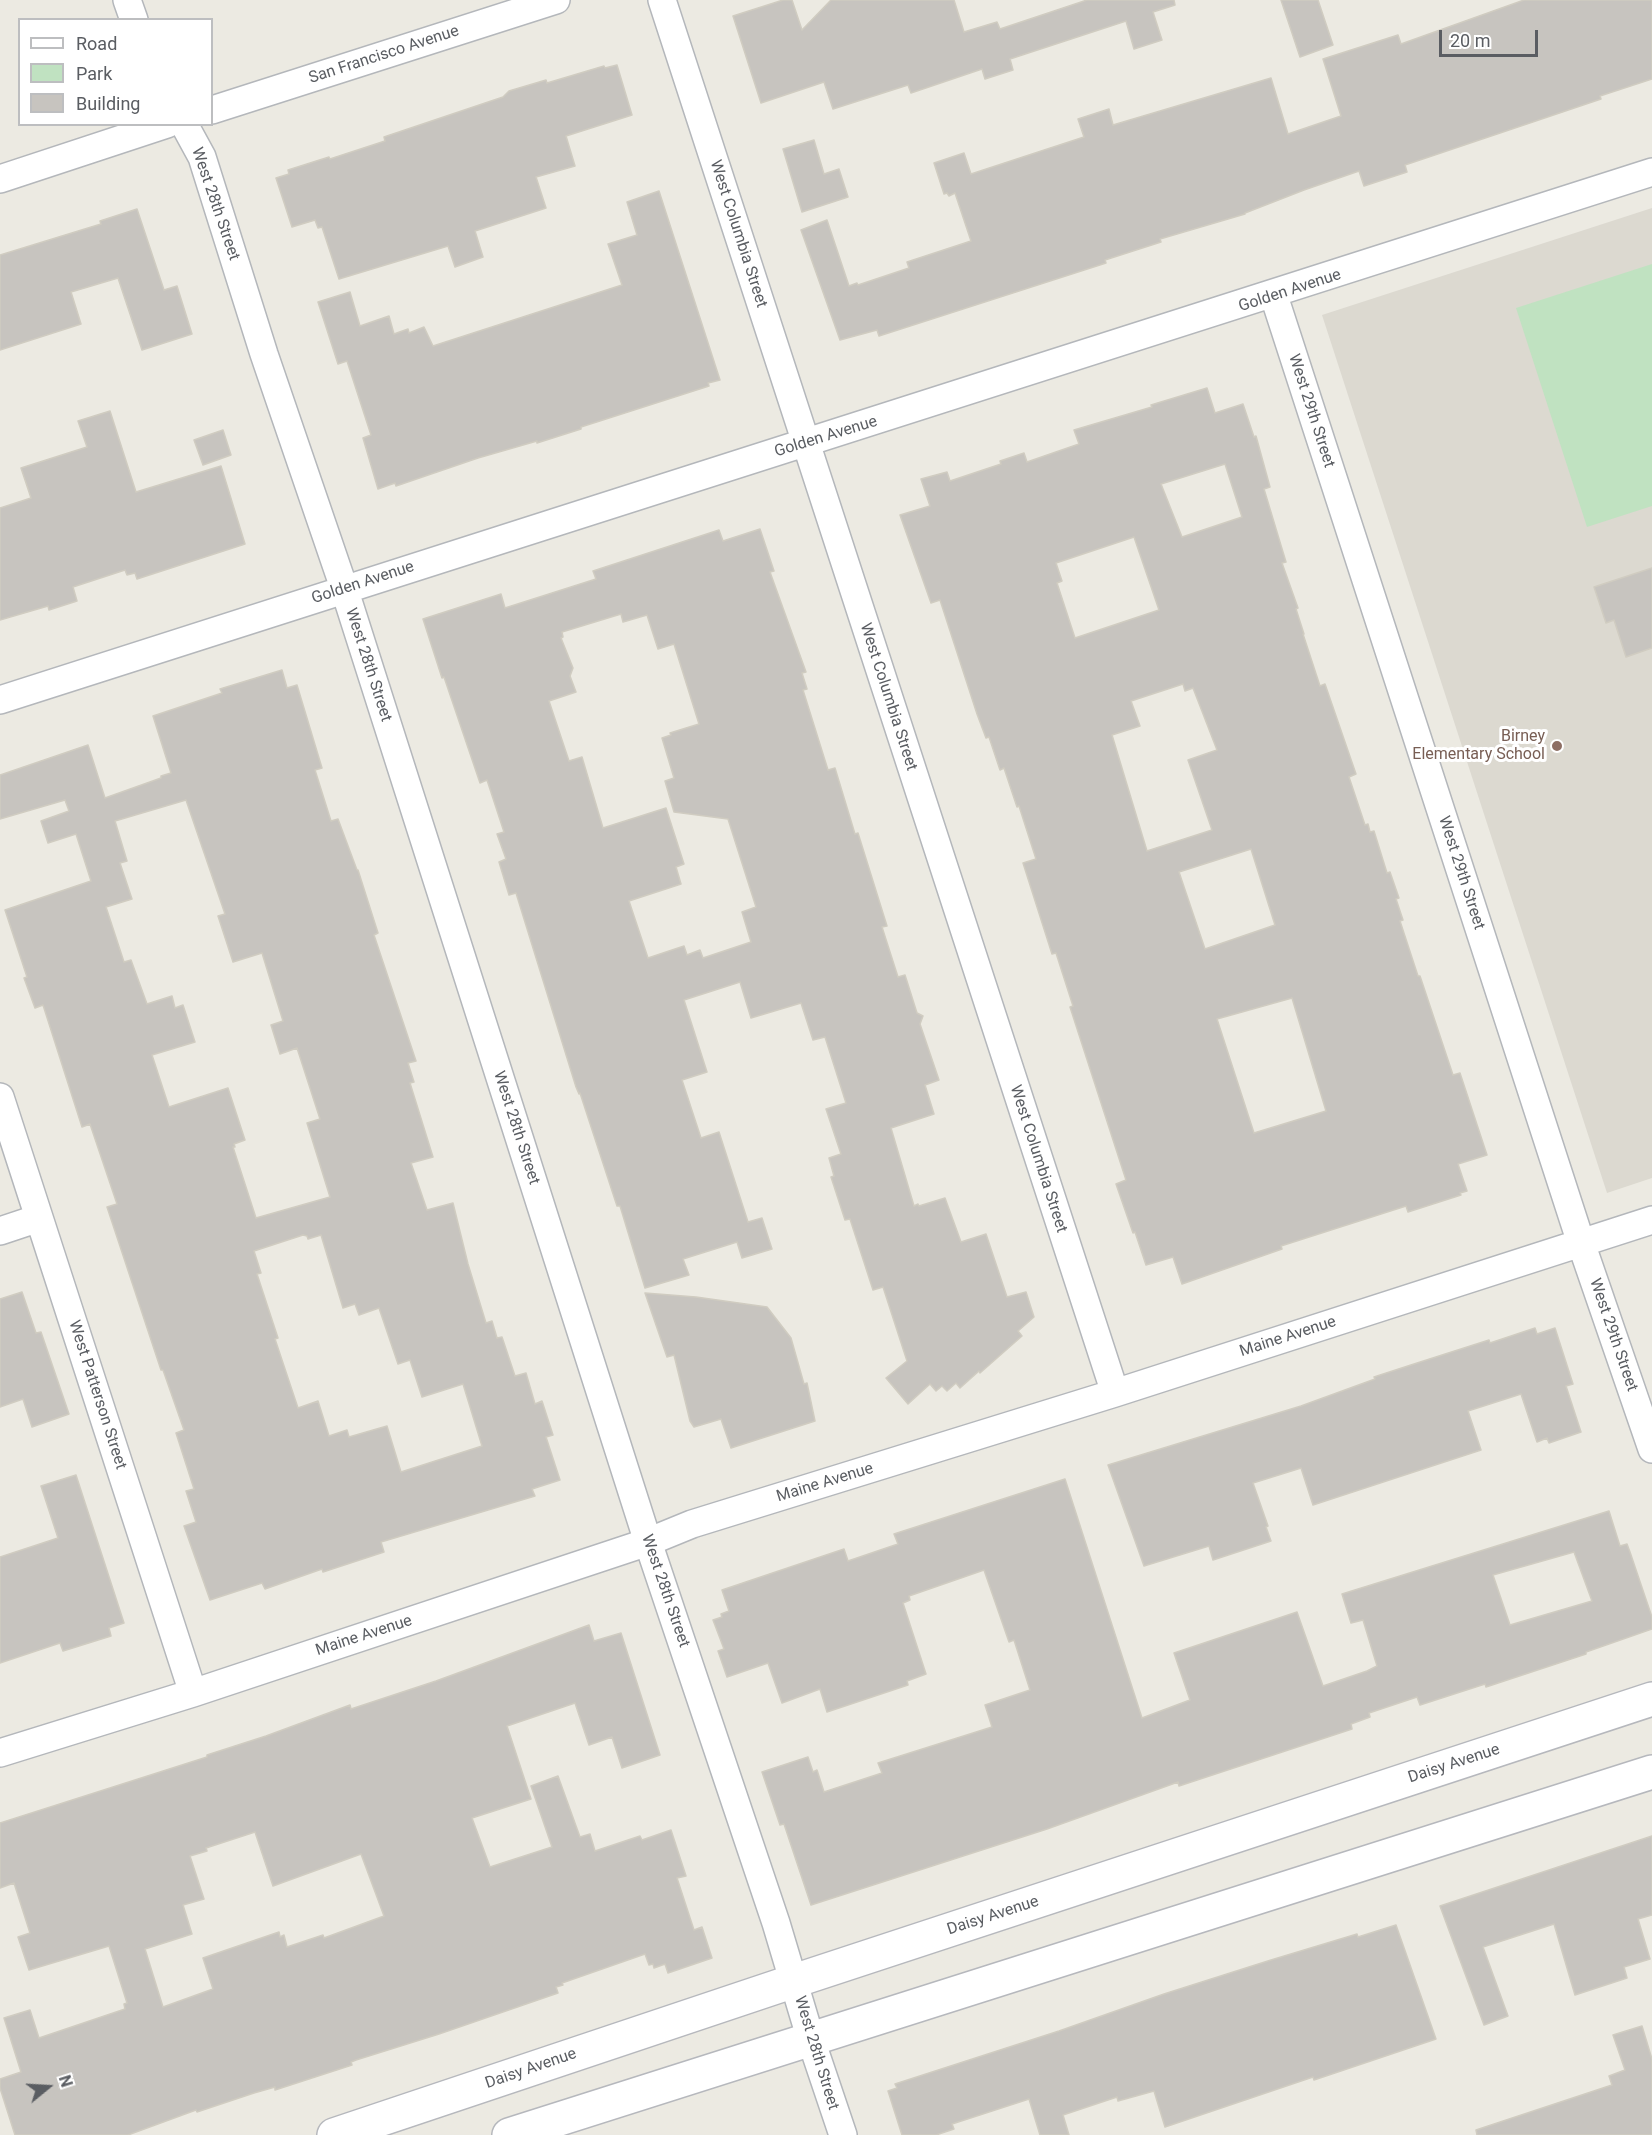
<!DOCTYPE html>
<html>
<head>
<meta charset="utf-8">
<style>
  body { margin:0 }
  #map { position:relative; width:1652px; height:2135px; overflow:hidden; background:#eceae2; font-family:Roboto,sans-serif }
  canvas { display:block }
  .legend { position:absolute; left:18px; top:18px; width:195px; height:108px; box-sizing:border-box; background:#fff; border:2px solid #bdbec0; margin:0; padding:8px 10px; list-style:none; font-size:18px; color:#5a5d62 }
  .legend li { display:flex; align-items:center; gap:12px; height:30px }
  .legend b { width:30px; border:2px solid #bdbec0 }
  .north { position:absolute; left:18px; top:2057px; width:60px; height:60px; -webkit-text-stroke:4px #fff; paint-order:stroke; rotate:72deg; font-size:16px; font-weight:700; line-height:24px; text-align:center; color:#5a5d62 }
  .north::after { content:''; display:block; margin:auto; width:21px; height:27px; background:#5a5d62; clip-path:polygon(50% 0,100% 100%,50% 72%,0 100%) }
  .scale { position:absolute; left:1439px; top:30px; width:99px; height:27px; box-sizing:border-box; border:3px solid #5a5d62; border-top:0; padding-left:8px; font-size:18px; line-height:21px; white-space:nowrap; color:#5a5d62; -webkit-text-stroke:4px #fff; paint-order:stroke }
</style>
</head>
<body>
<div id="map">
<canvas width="1652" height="2135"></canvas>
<ul class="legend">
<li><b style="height:8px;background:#fff"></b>Road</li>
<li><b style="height:16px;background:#c0e2c1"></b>Park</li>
<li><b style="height:16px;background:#c7c4bf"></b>Building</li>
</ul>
<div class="north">N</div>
<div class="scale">20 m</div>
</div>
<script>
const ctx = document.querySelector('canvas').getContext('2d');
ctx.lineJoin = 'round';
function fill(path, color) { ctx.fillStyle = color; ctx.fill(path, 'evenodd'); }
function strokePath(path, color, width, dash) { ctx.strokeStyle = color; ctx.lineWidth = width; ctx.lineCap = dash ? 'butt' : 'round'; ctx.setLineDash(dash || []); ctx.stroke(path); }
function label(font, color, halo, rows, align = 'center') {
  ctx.font = font + ' Roboto,sans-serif'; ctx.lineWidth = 6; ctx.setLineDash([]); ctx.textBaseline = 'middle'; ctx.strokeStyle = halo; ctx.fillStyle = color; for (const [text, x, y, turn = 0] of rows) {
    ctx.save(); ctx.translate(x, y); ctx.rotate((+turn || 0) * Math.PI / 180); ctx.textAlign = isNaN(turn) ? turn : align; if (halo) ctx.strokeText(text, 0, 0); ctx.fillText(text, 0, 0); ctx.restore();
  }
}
fill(new Path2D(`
  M 1652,208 L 1652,1178 L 1607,1193 L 1322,315 Z`), '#dcd9d0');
fill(new Path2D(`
  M 1652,264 L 1652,506 L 1587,527 L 1516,308 Z`), '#c0e2c1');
const building = new Path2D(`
  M 783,0 L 792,0 L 802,30 L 831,0 L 954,0 L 964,32 L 997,22 L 1000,29 L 1087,0 L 1174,0 L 1175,5 L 1153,12 L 1162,40 L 1134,49 L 1126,21 L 1010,59 L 1013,70 L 985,79 L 982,69 L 911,93 L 908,85 L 833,109 L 824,82 L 761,103 L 733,16 Z
  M 1281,0 L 1318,0 L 1333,45 L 1300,57 Z
  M 1524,0 L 1652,0 L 1652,79 L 1600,96 L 1601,99 L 1405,165 L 1407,172 L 1364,186 L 1359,171 L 1304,190 L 1245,213 L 1245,214 L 1160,239 L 1161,242 L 1105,260 L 1106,263 L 879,336 L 877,330 L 840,340 L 801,230 L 827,220 L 849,286 L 857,283 L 858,285 L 909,268 L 907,262 L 971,241 L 955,193 L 949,196 L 947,193 L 944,194 L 934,163 L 964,153 L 971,174 L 1084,137 L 1078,119 L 1109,109 L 1113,125 L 1271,78 L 1288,134 L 1341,116 L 1323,59 L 1398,35 L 1401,44 Z
  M 617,65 L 632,115 L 566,136 L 575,166 L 536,177 L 546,208 L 475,231 L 483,257 L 455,267 L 448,246 L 339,279 L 322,227 L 318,228 L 315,220 L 292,227 L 276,178 L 289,174 L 288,170 L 329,157 L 330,159 L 385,141 L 384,137 L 503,97 L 509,91 L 546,80 L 547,83 L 604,66 L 605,68 Z
  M 814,140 L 824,174 L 839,169 L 848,197 L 802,212 L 783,149 Z
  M 659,191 L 720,380 L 708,383 L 709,386 L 581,427 L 581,429 L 537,443 L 537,441 L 478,458 L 396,486 L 395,483 L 378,489 L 363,438 L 371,435 L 347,361 L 338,364 L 318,302 L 350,292 L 360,326 L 389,316 L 394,334 L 408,329 L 409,333 L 424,327 L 433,346 L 622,285 L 608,244 L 637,235 L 627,202 Z
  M 137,209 L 164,290 L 177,286 L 192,334 L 142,350 L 118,278 L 71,292 L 81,324 L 0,350 L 0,255 L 101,224 L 100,221 Z
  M 1207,388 L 1215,413 L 1243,404 L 1254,437 L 1256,436 L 1270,487 L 1264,489 L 1286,562 L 1282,563 L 1298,608 L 1296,609 L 1304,634 L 1303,634 L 1320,686 L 1325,684 L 1356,774 L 1349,777 L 1365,825 L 1368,824 L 1370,832 L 1374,831 L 1387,873 L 1390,872 L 1399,898 L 1396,899 L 1403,920 L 1400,921 L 1418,976 L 1420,976 L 1453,1075 L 1460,1073 L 1487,1155 L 1458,1164 L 1467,1191 L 1460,1193 L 1461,1195 L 1408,1212 L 1406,1206 L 1281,1246 L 1282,1249 L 1182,1284 L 1173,1257 L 1146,1265 L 1135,1232 L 1133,1233 L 1116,1184 L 1126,1180 L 1070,1007 L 1073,1006 L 1056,953 L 1052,954 L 1023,863 L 1036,859 L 1019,806 L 1017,807 L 1004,768 L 1000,770 L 989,737 L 986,738 L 977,714 L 940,600 L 931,603 L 900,515 L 930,506 L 921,479 L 947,472 L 950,481 L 1001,464 L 1000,461 L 1024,453 L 1027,462 L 1079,444 L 1074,430 L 1152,407 L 1151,405 ZM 1225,464 L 1242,517 L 1182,537 L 1161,484 ZM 1134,537 L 1159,610 L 1075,638 L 1057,583 L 1062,581 L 1056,563 ZM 1183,684 L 1185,691 L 1193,688 L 1217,750 L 1188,760 L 1212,830 L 1147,851 L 1112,735 L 1140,726 L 1131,701 ZM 1251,849 L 1275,925 L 1205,949 L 1179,872 ZM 1292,998 L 1326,1111 L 1254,1133 L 1217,1019 Z
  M 110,411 L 136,492 L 221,466 L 245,544 L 137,579 L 135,573 L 127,575 L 125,570 L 73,587 L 77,601 L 49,610 L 48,606 L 0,620 L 0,508 L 31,498 L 21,468 L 87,447 L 78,421 Z
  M 223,430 L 231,455 L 203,465 L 194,440 Z
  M 760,529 L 774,571 L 770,572 L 806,672 L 802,673 L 807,689 L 803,690 L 828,770 L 835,768 L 855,834 L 858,833 L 887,926 L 882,927 L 898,977 L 905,975 L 917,1013 L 923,1016 L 920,1024 L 939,1080 L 925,1085 L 934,1114 L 891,1128 L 914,1206 L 918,1204 L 919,1206 L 945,1198 L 961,1242 L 986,1234 L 1007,1297 L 1026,1292 L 1034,1317 L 1018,1331 L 1022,1336 L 980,1373 L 979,1371 L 960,1388 L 956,1383 L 947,1391 L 942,1386 L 936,1391 L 930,1384 L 908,1404 L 886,1378 L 907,1361 L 883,1287 L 873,1290 L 850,1219 L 845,1220 L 831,1177 L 834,1176 L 829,1158 L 841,1154 L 826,1109 L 846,1103 L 825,1037 L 813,1040 L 801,1003 L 751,1018 L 740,982 L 684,1000 L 707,1072 L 682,1080 L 701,1138 L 719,1132 L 748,1222 L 762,1218 L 772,1249 L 742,1258 L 737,1242 L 683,1259 L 689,1275 L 645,1288 L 620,1206 L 617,1206 L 580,1093 L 579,1094 L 576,1087 L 516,893 L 509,895 L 499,862 L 506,859 L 497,834 L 504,832 L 487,780 L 480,783 L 444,677 L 442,678 L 423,619 L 501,594 L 505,608 L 596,579 L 593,571 L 719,530 L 723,541 ZM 621,614 L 623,622 L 647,615 L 658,649 L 674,644 L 699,724 L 670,733 L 671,735 L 662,738 L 674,778 L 665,781 L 674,812 L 728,819 L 756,907 L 742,912 L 751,942 L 703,958 L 700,950 L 687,955 L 684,946 L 648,958 L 629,901 L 681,884 L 676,867 L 684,864 L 666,808 L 603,828 L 582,757 L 569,761 L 549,701 L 576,692 L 570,676 L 573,668 L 561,638 L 563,637 L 562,632 Z
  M 1652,568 L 1652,648 L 1626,657 L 1614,620 L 1606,623 L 1594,587 Z
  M 282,670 L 287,688 L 297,685 L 322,768 L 315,770 L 331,821 L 338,819 L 357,870 L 358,870 L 378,933 L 374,935 L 416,1061 L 408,1063 L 414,1082 L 410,1083 L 433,1157 L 411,1163 L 427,1210 L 453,1203 L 468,1264 L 486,1323 L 492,1321 L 497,1338 L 502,1337 L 515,1376 L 526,1373 L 535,1404 L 542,1401 L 553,1435 L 546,1437 L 560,1480 L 532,1489 L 535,1496 L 381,1542 L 384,1552 L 323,1572 L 322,1569 L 265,1589 L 262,1583 L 210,1600 L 184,1526 L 196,1522 L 186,1491 L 194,1489 L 176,1433 L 184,1430 L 163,1370 L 161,1370 L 107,1207 L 117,1204 L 90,1124 L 82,1127 L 43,1005 L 35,1008 L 24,978 L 27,977 L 5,910 L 91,881 L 76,834 L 48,843 L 41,821 L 69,811 L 65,800 L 0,819 L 0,775 L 88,745 L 105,798 L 161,778 L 161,776 L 171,773 L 153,716 L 222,693 L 220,689 ZM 186,800 L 225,914 L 218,916 L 233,962 L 262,953 L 283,1021 L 271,1025 L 280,1054 L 297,1048 L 320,1119 L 307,1123 L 330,1197 L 256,1218 L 233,1147 L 235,1147 L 234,1144 L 245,1140 L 228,1088 L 169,1107 L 152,1055 L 195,1042 L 183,1005 L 175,1008 L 172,996 L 147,1004 L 131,960 L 124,962 L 106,907 L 132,899 L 120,863 L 127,861 L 115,821 ZM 303,1235 L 307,1236 L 308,1239 L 321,1235 L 343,1308 L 355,1304 L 359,1315 L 379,1308 L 398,1364 L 410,1360 L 422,1397 L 463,1384 L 482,1446 L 401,1472 L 387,1426 L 349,1437 L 347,1430 L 329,1436 L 318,1401 L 298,1408 L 275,1339 L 278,1338 L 257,1274 L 261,1273 L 254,1251 Z
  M 22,1292 L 36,1333 L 41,1332 L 69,1414 L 32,1427 L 23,1399 L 0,1407 L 0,1299 Z
  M 645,1293 L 696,1297 L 767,1307 L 791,1338 L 804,1384 L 807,1383 L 815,1421 L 731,1448 L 721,1419 L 694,1427 L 690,1421 L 674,1355 L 667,1357 Z
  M 1535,1328 L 1537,1334 L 1555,1328 L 1573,1384 L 1566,1386 L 1581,1432 L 1549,1443 L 1547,1438 L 1537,1442 L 1521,1394 L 1468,1411 L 1481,1450 L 1313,1505 L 1301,1468 L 1253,1483 L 1268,1526 L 1266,1527 L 1271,1541 L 1213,1560 L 1209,1546 L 1144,1566 L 1108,1465 L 1301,1406 L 1375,1379 L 1374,1377 L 1414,1364 L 1489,1340 L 1490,1343 Z
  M 76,1475 L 124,1623 L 109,1628 L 111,1636 L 63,1651 L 60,1643 L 0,1663 L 0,1557 L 58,1538 L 41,1486 Z
  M 1065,1479 L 1142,1718 L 1190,1700 L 1174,1653 L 1297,1612 L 1323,1686 L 1367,1671 L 1377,1666 L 1363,1620 L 1351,1623 L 1342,1594 L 1609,1511 L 1620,1546 L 1627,1544 L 1630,1552 L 1652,1617 L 1652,1629 L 1586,1652 L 1586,1654 L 1486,1687 L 1485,1684 L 1420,1705 L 1417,1697 L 1369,1713 L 1370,1717 L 1351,1724 L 1352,1729 L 1179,1786 L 1178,1782 L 1047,1829 L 811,1905 L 784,1824 L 780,1825 L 762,1772 L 808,1757 L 813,1772 L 817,1770 L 824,1792 L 882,1773 L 878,1763 L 992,1727 L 985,1705 L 1030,1690 L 1014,1640 L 1009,1642 L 984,1570 L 909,1596 L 910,1600 L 903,1603 L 926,1674 L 907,1681 L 908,1685 L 827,1712 L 820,1689 L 782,1703 L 768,1663 L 727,1677 L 718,1651 L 724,1649 L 713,1620 L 722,1617 L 721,1614 L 729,1611 L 722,1590 L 844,1549 L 848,1561 L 898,1544 L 894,1534 ZM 1574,1552 L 1592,1601 L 1510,1625 L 1493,1575 Z
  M 589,1625 L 594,1641 L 621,1633 L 660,1755 L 622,1768 L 612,1737 L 589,1745 L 575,1703 L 507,1726 L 531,1799 L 472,1818 L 490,1867 L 552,1847 L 531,1786 L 558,1776 L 580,1837 L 590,1834 L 595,1851 L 640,1836 L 642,1840 L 671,1830 L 686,1876 L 677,1878 L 694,1930 L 702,1927 L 712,1958 L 668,1973 L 665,1964 L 654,1968 L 653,1964 L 649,1965 L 645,1954 L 562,1983 L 563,1985 L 556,1987 L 558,1993 L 439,2034 L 356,2060 L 351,2062 L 352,2065 L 275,2090 L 275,2087 L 254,2093 L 197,2112 L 196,2110 L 128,2135 L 15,2135 L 0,2088 L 0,2079 L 21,2072 L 4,2018 L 30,2010 L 39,2038 L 125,2009 L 124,2004 L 127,2003 L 109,1946 L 29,1970 L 18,1937 L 30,1933 L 14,1883 L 0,1888 L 0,1823 L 207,1757 L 207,1755 L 266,1736 L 350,1705 L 351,1709 L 436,1681 ZM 255,1832 L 273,1886 L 361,1854 L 384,1916 L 324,1938 L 323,1935 L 287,1947 L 284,1935 L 280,1937 L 279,1932 L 203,1958 L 213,1989 L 163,2007 L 145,1949 L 192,1934 L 183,1905 L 204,1899 L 190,1856 L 207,1851 L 206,1848 Z
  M 1652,1836 L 1652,1915 L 1638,1919 L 1650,1959 L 1624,1967 L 1627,1978 L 1575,1995 L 1554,1924 L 1483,1947 L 1508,2016 L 1484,2025 L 1440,1906 Z
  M 1396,1925 L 1436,2039 L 1314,2080 L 1313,2077 L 1165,2127 L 1154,2091 L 1118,2101 L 1117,2097 L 1063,2115 L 1069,2135 L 1040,2135 L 1029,2099 L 952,2124 L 954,2129 L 936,2135 L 902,2135 L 888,2091 L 897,2088 L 895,2084 L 1059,2031 L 1164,1994 L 1271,1960 L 1357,1934 L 1358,1937 Z
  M 1642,2026 L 1652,2059 L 1652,2135 L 1477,2135 L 1476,2130 L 1612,2085 L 1609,2076 L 1625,2070 L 1613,2035 Z`);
fill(building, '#c7c4bf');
strokePath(building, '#d0ccc1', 1.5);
const street = new Path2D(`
  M 127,0 L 134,20
  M 662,0 L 1115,1393
  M 212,110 L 556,0
  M 184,124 L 202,157 L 264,354 L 344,588 L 648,1542 L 776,1923 L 811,2040 L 843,2135
  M 0,179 L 167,124
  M 1274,296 L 1581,1243 L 1652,1449
  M 0,700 C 550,522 1102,352 1652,172
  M 0,1097 L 193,1693
  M 0,1231 L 39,1218
  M 0,1753 L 193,1693 L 648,1542 L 692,1524 L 1115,1393 L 1652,1220`);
const secondary = new Path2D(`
  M 334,2135 L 794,1981 L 1652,1699
  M 509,2135 L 1652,1772`);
strokePath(street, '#b4b7bb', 30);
strokePath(secondary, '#b6b8bd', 36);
strokePath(street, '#fff', 27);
strokePath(secondary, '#fff', 33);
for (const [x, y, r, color] of [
  [1557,746,6,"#8d6e63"]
]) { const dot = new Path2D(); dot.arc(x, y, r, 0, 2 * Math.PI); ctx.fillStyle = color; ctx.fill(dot); strokePath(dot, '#fff', 2); }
label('16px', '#5a5d62', '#fff', [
  ["San Francisco Avenue",384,55,-18],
  ["West 28th Street",215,204,71],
  ["West Columbia Street",738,234,72],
  ["Golden Avenue",1290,291,-18],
  ["West 29th Street",1311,411,72],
  ["Golden Avenue",826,437,-17],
  ["Golden Avenue",363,583,-18],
  ["West 28th Street",368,665,72],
  ["West Columbia Street",888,697,72],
  ["West 29th Street",1461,873,72],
  ["West 28th Street",516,1128,72],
  ["West Columbia Street",1038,1159,72],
  ["West 29th Street",1613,1335,71],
  ["Maine Avenue",1288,1337,-18],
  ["West Patterson Street",97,1395,72],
  ["Maine Avenue",825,1483,-17],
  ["West 28th Street",665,1591,71],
  ["Maine Avenue",364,1636,-18],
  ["Daisy Avenue",1454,1764,-18],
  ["Daisy Avenue",993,1916,-18],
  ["West 28th Street",816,2053,73],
  ["Daisy Avenue",531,2069,-19]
]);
label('16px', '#785e54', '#fff', [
  ["Birney",1545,737],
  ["Elementary School",1545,755]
], 'right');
</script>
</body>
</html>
